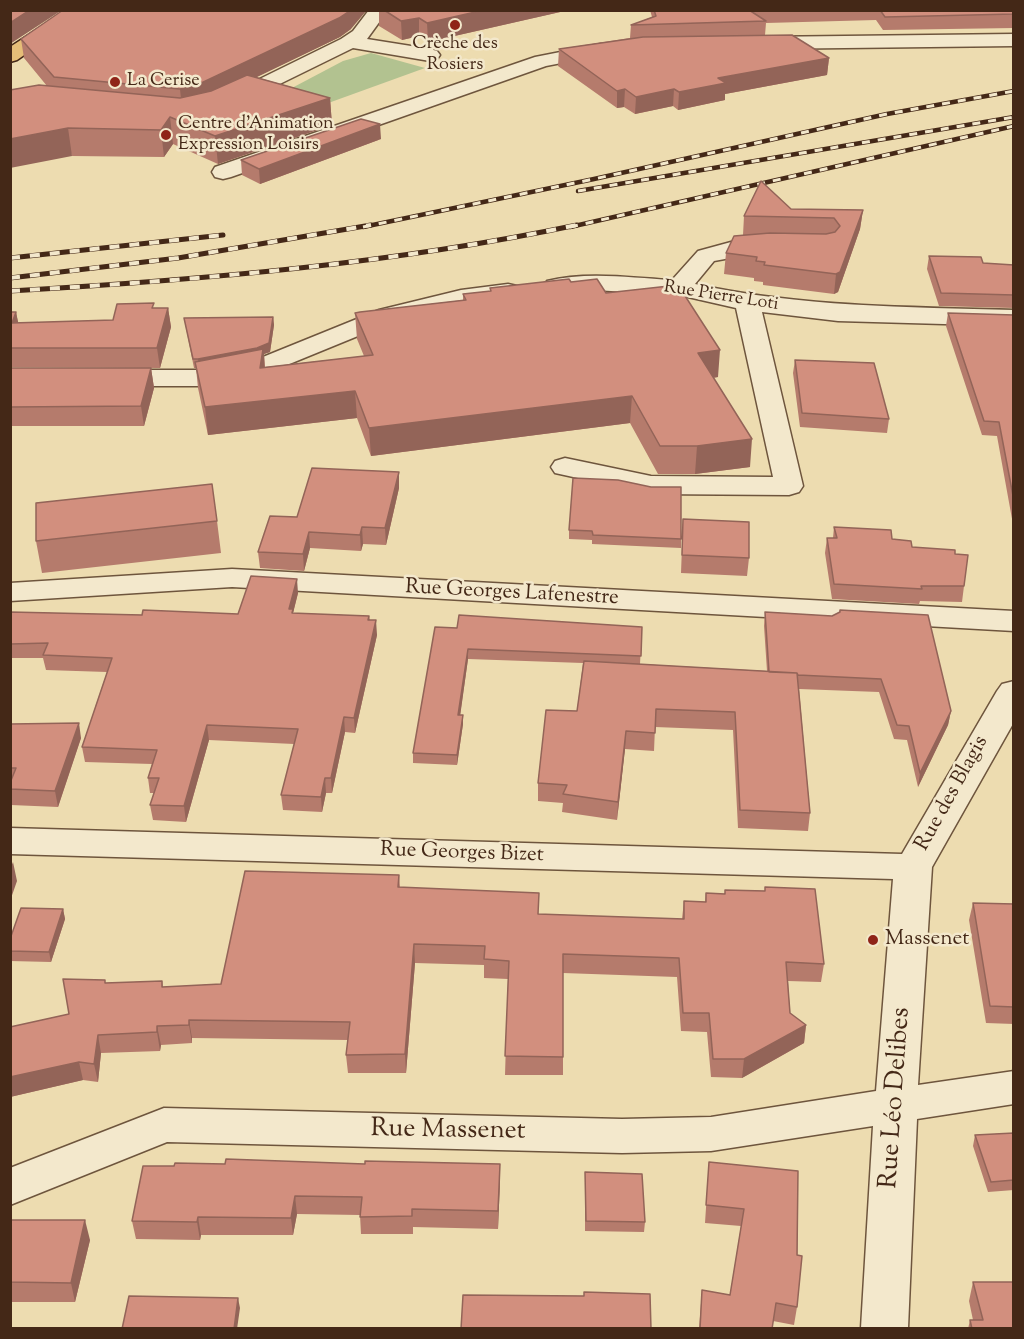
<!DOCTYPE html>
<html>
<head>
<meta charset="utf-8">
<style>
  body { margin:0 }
  #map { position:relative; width:1024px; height:1339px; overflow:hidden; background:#eddcb0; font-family:"Sorts Mill Goudy",serif }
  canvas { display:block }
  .frame { position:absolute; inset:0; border:12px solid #442817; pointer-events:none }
</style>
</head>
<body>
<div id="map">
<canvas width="1024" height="1339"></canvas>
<div class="frame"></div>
</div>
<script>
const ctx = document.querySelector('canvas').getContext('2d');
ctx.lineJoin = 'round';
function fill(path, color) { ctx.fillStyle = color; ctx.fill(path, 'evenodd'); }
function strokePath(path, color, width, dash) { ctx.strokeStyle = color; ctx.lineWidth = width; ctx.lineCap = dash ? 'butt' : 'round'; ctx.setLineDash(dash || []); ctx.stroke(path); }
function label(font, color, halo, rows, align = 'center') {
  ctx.font = font + ' "Sorts Mill Goudy",serif'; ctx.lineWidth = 5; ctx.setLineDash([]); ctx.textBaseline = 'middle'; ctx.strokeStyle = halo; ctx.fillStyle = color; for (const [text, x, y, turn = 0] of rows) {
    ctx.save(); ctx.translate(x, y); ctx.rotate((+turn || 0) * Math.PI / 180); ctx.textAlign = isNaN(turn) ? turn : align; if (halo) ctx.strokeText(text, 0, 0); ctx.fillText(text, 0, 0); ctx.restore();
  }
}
fill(new Path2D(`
  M 371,53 L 425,68 L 309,110 L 290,89 L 343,61 Z`), '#b2c290');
const minor = new Path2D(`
  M 369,10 L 388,10 L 367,39 L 430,49 L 437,51 L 440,55 L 437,59 L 430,61 L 353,48 L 239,104 L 232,106 L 225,104 L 222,100 L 225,96 L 341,39 L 353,31 Z
  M 1014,34 L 1014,46 L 760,49 L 753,47 L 750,43 L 753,39 L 760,37 Z
  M 601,44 L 608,46 L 611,50 L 608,54 L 546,66 L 231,177 L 223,179 L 215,177 L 212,172 L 215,167 L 535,57 Z
  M 772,237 L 780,239 L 784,244 L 780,249 L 714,261 L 695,284 C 800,307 906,307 1014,310 L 1014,326 L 838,321 L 762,312 L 803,486 L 799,492 L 789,495 L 651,494 L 555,473 L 551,467 L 555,461 L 565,458 L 651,476 L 773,477 L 736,308 L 679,295 L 594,290 L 556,293 L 547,291 L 544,286 L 547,281 C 588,271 632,278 672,280 L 698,251 L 731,242 Z
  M 508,284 L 517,286 L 520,291 L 517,296 L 461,304 L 397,320 L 265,374 L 199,386 L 108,386 L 99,384 L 95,378 L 99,372 L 108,370 L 199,370 L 258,359 L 379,310 L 461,290 Z
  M 232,569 L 1014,611 L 1014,631 L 232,587 L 10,601 L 10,583 Z
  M 1014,681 L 1014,722 L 932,867 L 918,1085 L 1014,1071 L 1014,1104 L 917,1119 L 908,1328 L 861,1328 L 873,1126 L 711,1151 L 622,1153 L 167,1142 L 10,1205 L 10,1168 L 164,1108 L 622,1119 L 711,1117 L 876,1091 L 893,879 L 10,854 L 10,828 L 902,854 L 997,691 L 1002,684 Z`);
const major = new Path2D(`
  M 67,10 L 89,10 L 17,60 L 10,62 L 10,47 Z`);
strokePath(minor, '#6e553d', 3);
strokePath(major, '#442817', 3);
fill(minor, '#f3e8cc');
fill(major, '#e6be78');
const railFar1 = new Path2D(`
  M 578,191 L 1014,117
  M 363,227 L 594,179 L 887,114 L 1014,91
  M 570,227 L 1014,126`);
const rail = new Path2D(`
  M 10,258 L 223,235
  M 10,278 L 178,258 L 371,225
  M 10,291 C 200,280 391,264 577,225`);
strokePath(railFar1, '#442817', 4.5);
strokePath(rail, '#442817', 5);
strokePath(railFar1, '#f3e8cc', 3, [8]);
strokePath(rail, '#f3e8cc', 4, [10]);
fill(new Path2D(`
  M 379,10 L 569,10 L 428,42 L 419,36 L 402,40 L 379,26 Z
  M 650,10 L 1014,10 L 1014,28 L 883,30 L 876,20 L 766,23 L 765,35 L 829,58 L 827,75 L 725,94 L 725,100 L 678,110 L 673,106 L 635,114 L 624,107 L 617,108 L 558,66 L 559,49 L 630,38 L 631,25 L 652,17 Z
  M 351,29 L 340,37 L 256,77 L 330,98 L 332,125 L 218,164 L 173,144 L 164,157 L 72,156 L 47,86 L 24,58 L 21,39 Z
  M 381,139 L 260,184 L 242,175 L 241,160 Z
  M 791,209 L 863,210 L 860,229 L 838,292 L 834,294 L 763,285 L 763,282 L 754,281 L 754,278 L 724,274 L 726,253 L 743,235 L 744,216 Z
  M 929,256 L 983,263 L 1014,265 L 1014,308 L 939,306 L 927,269 Z
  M 571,282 L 606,293 L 718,377 L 713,378 L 750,467 L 695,474 L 658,474 L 630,423 L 371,456 L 357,418 L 208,435 L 198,388 L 196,368 L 194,368 L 184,318 L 273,317 L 274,325 L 270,352 L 264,354 L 265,367 L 364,356 L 357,339 L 355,313 L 463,300 L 463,294 L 490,291 L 490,288 Z
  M 155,308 L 168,308 L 171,327 L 160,368 L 10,367 L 10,312 L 16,312 L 18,323 L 113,320 Z
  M 948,313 L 1014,315 L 1014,530 L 997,436 L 982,435 L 946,326 Z
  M 795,360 L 889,419 L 887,433 L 800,427 L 793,373 Z
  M 10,368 L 151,368 L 154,388 L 144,426 L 10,426 Z
  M 399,472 L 399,488 L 386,545 L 363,544 L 361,551 L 310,548 L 304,571 L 260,568 L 258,552 L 297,517 Z
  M 651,487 L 681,539 L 681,548 L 592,544 L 592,540 L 569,539 L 569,530 Z
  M 683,519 L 749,558 L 747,576 L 681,573 Z
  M 217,521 L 221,553 L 42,573 L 36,541 Z
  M 834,527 L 892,539 L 912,547 L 964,586 L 962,602 L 920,601 L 919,604 L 832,599 L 825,553 L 827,538 L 833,538 Z
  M 298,593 L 293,613 L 369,616 L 370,620 L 377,635 L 355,733 L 345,732 L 332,793 L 326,793 L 322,812 L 283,810 L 281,795 L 294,744 L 209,740 L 186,822 L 153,820 L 150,805 L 154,793 L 150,793 L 148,778 L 152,764 L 85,762 L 82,747 L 107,672 L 46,670 L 43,658 L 10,658 L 10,612 L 142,615 L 238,614 Z
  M 840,610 L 951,711 L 948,725 L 918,787 L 907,740 L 894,739 L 879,692 L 799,689 L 810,813 L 808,831 L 738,828 L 733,730 L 655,727 L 654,751 L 625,749 L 617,820 L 562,812 L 563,803 L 538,801 L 538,783 L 577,711 L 583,663 L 468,659 L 460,715 L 463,715 L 463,724 L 457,765 L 413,763 L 413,753 L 457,628 L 642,627 L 640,664 L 767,671 L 764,626 L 765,612 L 832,616 L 839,612 Z
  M 10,724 L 81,738 L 58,807 L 11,805 L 10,801 Z
  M 399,875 L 400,887 L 539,914 L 682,919 L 684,901 L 705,902 L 706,893 L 725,894 L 725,890 L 765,891 L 765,887 L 824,964 L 821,982 L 788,981 L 790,1013 L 806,1025 L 804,1043 L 742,1078 L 711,1077 L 707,1032 L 681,1031 L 677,977 L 563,973 L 563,1075 L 505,1075 L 508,979 L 484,978 L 484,965 L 415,963 L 406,1073 L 348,1073 L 346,1055 L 348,1040 L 192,1038 L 192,1043 L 161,1045 L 160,1051 L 101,1053 L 98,1082 L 83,1080 L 10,1097 L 10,1027 L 69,1014 L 106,983 L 162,981 L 163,987 L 221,984 Z
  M 973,903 L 1014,904 L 1014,1024 L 986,1023 L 969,920 Z
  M 63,909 L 65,919 L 51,962 L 10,961 L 10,939 Z
  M 1014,1133 L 1014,1190 L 988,1192 L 973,1146 L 975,1135 Z
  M 709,1162 L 798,1171 L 797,1307 L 794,1325 L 773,1321 L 772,1329 L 699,1329 L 702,1290 L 730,1295 L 741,1226 L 705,1223 Z
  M 225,1164 L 500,1164 L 498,1229 L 413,1227 L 413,1234 L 361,1234 L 360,1215 L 297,1214 L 293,1235 L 201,1235 L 200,1240 L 136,1239 L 132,1221 L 174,1166 Z
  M 585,1172 L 645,1222 L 644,1232 L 585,1231 Z
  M 11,1220 L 90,1240 L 75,1302 L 10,1302 Z
  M 973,1282 L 1014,1329 L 968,1329 L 970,1320 L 973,1320 L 969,1301 Z`), '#b57b6c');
fill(new Path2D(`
  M 30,10 L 62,10 L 10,44 L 10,23 Z
  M 351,10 L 367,10 L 351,29 L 340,37 L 199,105 L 182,109 L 180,89 Z
  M 484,10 L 569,10 L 428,42 L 427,23 Z
  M 419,18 L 419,36 L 402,40 L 401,21 Z
  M 829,58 L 827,75 L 725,94 L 725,100 L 678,110 L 679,92 L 718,78 Z
  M 625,89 L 624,107 L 617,108 L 617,91 Z
  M 674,89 L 673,106 L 635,114 L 636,97 Z
  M 330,98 L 332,125 L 218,164 L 215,136 Z
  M 170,117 L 173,144 L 164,157 L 161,130 Z
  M 380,124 L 381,139 L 260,184 L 259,169 Z
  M 68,128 L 72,156 L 10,168 L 10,139 Z
  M 863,210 L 860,229 L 838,292 L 834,294 L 836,274 Z
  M 168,308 L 171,327 L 160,368 L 157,348 Z
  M 16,312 L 20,331 L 12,323 Z
  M 273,317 L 274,325 L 270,352 L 264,354 L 265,376 L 199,368 L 198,359 Z
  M 720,350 L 718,377 L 696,380 L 698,353 Z
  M 151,368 L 154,388 L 144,426 L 141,406 Z
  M 355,391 L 357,418 L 208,435 L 205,407 Z
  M 632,396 L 630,423 L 371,456 L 369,428 Z
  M 752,439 L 750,467 L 695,474 L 697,446 Z
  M 399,472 L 399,488 L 386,545 L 385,528 Z
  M 362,527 L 363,544 L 361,551 L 360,535 Z
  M 309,532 L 310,548 L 304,571 L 303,554 Z
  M 297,579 L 298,593 L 293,613 L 294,624 L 289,609 Z
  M 376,620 L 377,635 L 355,733 L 354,718 Z
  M 468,649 L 468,659 L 459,724 L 458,715 Z
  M 951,711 L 948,725 L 918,787 L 920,773 Z
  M 463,715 L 463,724 L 457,765 L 457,755 Z
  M 344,717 L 345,732 L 332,793 L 331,778 Z
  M 79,723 L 81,738 L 58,807 L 55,791 Z
  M 207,725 L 209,740 L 186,822 L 184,806 Z
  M 626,731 L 625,749 L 617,820 L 618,802 Z
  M 325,778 L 326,793 L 322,812 L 321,797 Z
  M 13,862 L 17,881 L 10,901 L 10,869 Z
  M 63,909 L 65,919 L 51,962 L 49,952 Z
  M 414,944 L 415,963 L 406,1073 L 405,1054 Z
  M 189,1020 L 192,1038 L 192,1043 L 189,1025 Z
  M 806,1025 L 804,1043 L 742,1078 L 744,1059 Z
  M 157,1026 L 161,1045 L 160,1051 L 157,1032 Z
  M 98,1035 L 101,1053 L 98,1082 L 94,1064 Z
  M 79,1062 L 83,1080 L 10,1097 L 10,1077 Z
  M 500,1164 L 500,1182 L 498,1229 L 498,1211 Z
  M 295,1196 L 297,1214 L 293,1235 L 291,1218 Z
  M 198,1217 L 201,1235 L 200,1240 L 197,1222 Z
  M 85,1220 L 90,1240 L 75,1302 L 71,1283 Z
  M 238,1298 L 240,1308 L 237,1329 L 234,1329 Z`), '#936458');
const building = new Path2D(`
  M 10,10 L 30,10 L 10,23 Z
  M 63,10 L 351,10 L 339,18 L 197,85 L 180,89 L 54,77 L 21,39 Z
  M 384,10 L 484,10 L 427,23 L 419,18 L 401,21 Z
  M 654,10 L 749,10 L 766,21 L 631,25 L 656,16 Z
  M 880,10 L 1014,10 L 1014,14 L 885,17 Z
  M 792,35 L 829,58 L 718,78 L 726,83 L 679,92 L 674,89 L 636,97 L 625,89 L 617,91 L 559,49 L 643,37 Z
  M 247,75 L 330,98 L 215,136 L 170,117 L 161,130 L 68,128 L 10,139 L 10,90 L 39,85 L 180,98 L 211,91 Z
  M 361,119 L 380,124 L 259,169 L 241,160 Z
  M 761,181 L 791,209 L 863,210 L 840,272 L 836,274 L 764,265 L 765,262 L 756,261 L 757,257 L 726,253 L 734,236 L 770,233 L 826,234 L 835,232 L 840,226 L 834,218 L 744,216 Z
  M 929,256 L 981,257 L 983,263 L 1014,265 L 1014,295 L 941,293 Z
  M 569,279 L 571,282 L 597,279 L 606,293 L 678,285 L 720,350 L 698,353 L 752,439 L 697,446 L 660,446 L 632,396 L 369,428 L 355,391 L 205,407 L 195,362 L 263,349 L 260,368 L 373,355 L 355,313 L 360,312 L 466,300 L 463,294 L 491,291 L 490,288 Z
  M 154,303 L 152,308 L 168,308 L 157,348 L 10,348 L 10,312 L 16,312 L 12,323 L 113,320 L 117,304 Z
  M 948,313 L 1014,315 L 1014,501 L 999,422 L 984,421 Z
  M 273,317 L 269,343 L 257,348 L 198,359 L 193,359 L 184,318 Z
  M 795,360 L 874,363 L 889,419 L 802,413 Z
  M 10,368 L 151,368 L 141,406 L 10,407 Z
  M 312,468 L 399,472 L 385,528 L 362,527 L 360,535 L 309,532 L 303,554 L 258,552 L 270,516 L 297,517 Z
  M 573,478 L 618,480 L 651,487 L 681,487 L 681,539 L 593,535 L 592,531 L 569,530 Z
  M 212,484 L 217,521 L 36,541 L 36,503 Z
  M 683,519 L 749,522 L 749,558 L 682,555 Z
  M 834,527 L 891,530 L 892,539 L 911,541 L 912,547 L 955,550 L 955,554 L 968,555 L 964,586 L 921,586 L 922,589 L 834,584 L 827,538 L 837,538 Z
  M 251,576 L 297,579 L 289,609 L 293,609 L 292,613 L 369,616 L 368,620 L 376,620 L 354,718 L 344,717 L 331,778 L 325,778 L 321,797 L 281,795 L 298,729 L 207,725 L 184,806 L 150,805 L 159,778 L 148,778 L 157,750 L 82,747 L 112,658 L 43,655 L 48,643 L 10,644 L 10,612 L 142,615 L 143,610 L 238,614 Z
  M 840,610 L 928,615 L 951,711 L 920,773 L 909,726 L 897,725 L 881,679 L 798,675 L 797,673 L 769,672 L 765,612 L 832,616 L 840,612 Z
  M 459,615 L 642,627 L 641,656 L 468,649 L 458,715 L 463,715 L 457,755 L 413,753 L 435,627 L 457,628 Z
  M 584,661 L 797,673 L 810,813 L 740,810 L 735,712 L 656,709 L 655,733 L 626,731 L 618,802 L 563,794 L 567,785 L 538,783 L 546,710 L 577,711 Z
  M 79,723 L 55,791 L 10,789 L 10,783 L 16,768 L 10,768 L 10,724 Z
  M 245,871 L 399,875 L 398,887 L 539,893 L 538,914 L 684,919 L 684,901 L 706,902 L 706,893 L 725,894 L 725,890 L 765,891 L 765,887 L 815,889 L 824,964 L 786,962 L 790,1013 L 806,1025 L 744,1059 L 713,1059 L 709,1013 L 683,1013 L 679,958 L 563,954 L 563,1057 L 505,1056 L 509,961 L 484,959 L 485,946 L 414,944 L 405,1054 L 346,1055 L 350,1022 L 189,1020 L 189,1025 L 157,1026 L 157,1032 L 98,1035 L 94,1064 L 79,1062 L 10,1077 L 10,1027 L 69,1014 L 63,979 L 105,980 L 105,983 L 162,981 L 162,987 L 221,984 Z
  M 973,903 L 1014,904 L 1014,1007 L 990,1006 Z
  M 21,908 L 63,909 L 49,952 L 10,951 L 10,939 Z
  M 1014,1133 L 1014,1180 L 991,1182 L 975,1135 Z
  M 226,1159 L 365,1164 L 365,1161 L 500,1164 L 498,1211 L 412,1209 L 412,1216 L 360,1217 L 362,1197 L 295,1196 L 291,1218 L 198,1217 L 197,1222 L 132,1221 L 143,1166 L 174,1166 L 175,1163 L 225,1164 Z
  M 709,1162 L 798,1171 L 797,1255 L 802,1256 L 797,1307 L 776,1303 L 772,1329 L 700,1329 L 702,1290 L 730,1295 L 744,1209 L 706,1205 Z
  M 585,1172 L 642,1174 L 645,1222 L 586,1221 Z
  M 11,1220 L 85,1220 L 71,1283 L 10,1282 Z
  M 973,1282 L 1014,1282 L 1014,1329 L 972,1329 L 970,1320 L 983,1320 Z
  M 584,1292 L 650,1294 L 651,1329 L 461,1329 L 463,1295 L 584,1296 Z
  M 129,1296 L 238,1298 L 234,1329 L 122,1329 Z`);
fill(building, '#d28f7e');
strokePath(building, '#936458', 1.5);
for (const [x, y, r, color] of [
  [455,25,6,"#8f2418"],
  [115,82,6,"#8f2418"],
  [166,135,6,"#8f2418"],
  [873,940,6,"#8f2418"]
]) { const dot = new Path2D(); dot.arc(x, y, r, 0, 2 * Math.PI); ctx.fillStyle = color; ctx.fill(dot); strokePath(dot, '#f3e8cc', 2); }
label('18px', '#442817', '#f3e8cc', [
  ["Crèche des",455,45,"center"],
  ["Rosiers",455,66,"center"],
  ["La Cerise",127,82],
  ["Centre d'Animation",178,125],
  ["Expression Loisirs",178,146]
], 'left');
label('18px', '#442817', '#f3e8cc', [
  ["Rue Pierre Loti",721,297,9]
]);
label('21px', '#442817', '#f3e8cc', [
  ["Rue Georges Lafenestre",512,594,3],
  ["Rue des Blagis",953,794,-61],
  ["Rue Georges Bizet",462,854,2]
]);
label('21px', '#442817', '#f3e8cc', [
  ["Massenet",885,940]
], 'left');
label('26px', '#442817', '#f3e8cc', [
  ["Rue Léo Delibes",897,1098,-86],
  ["Rue Massenet",448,1132,1]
]);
</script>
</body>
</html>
